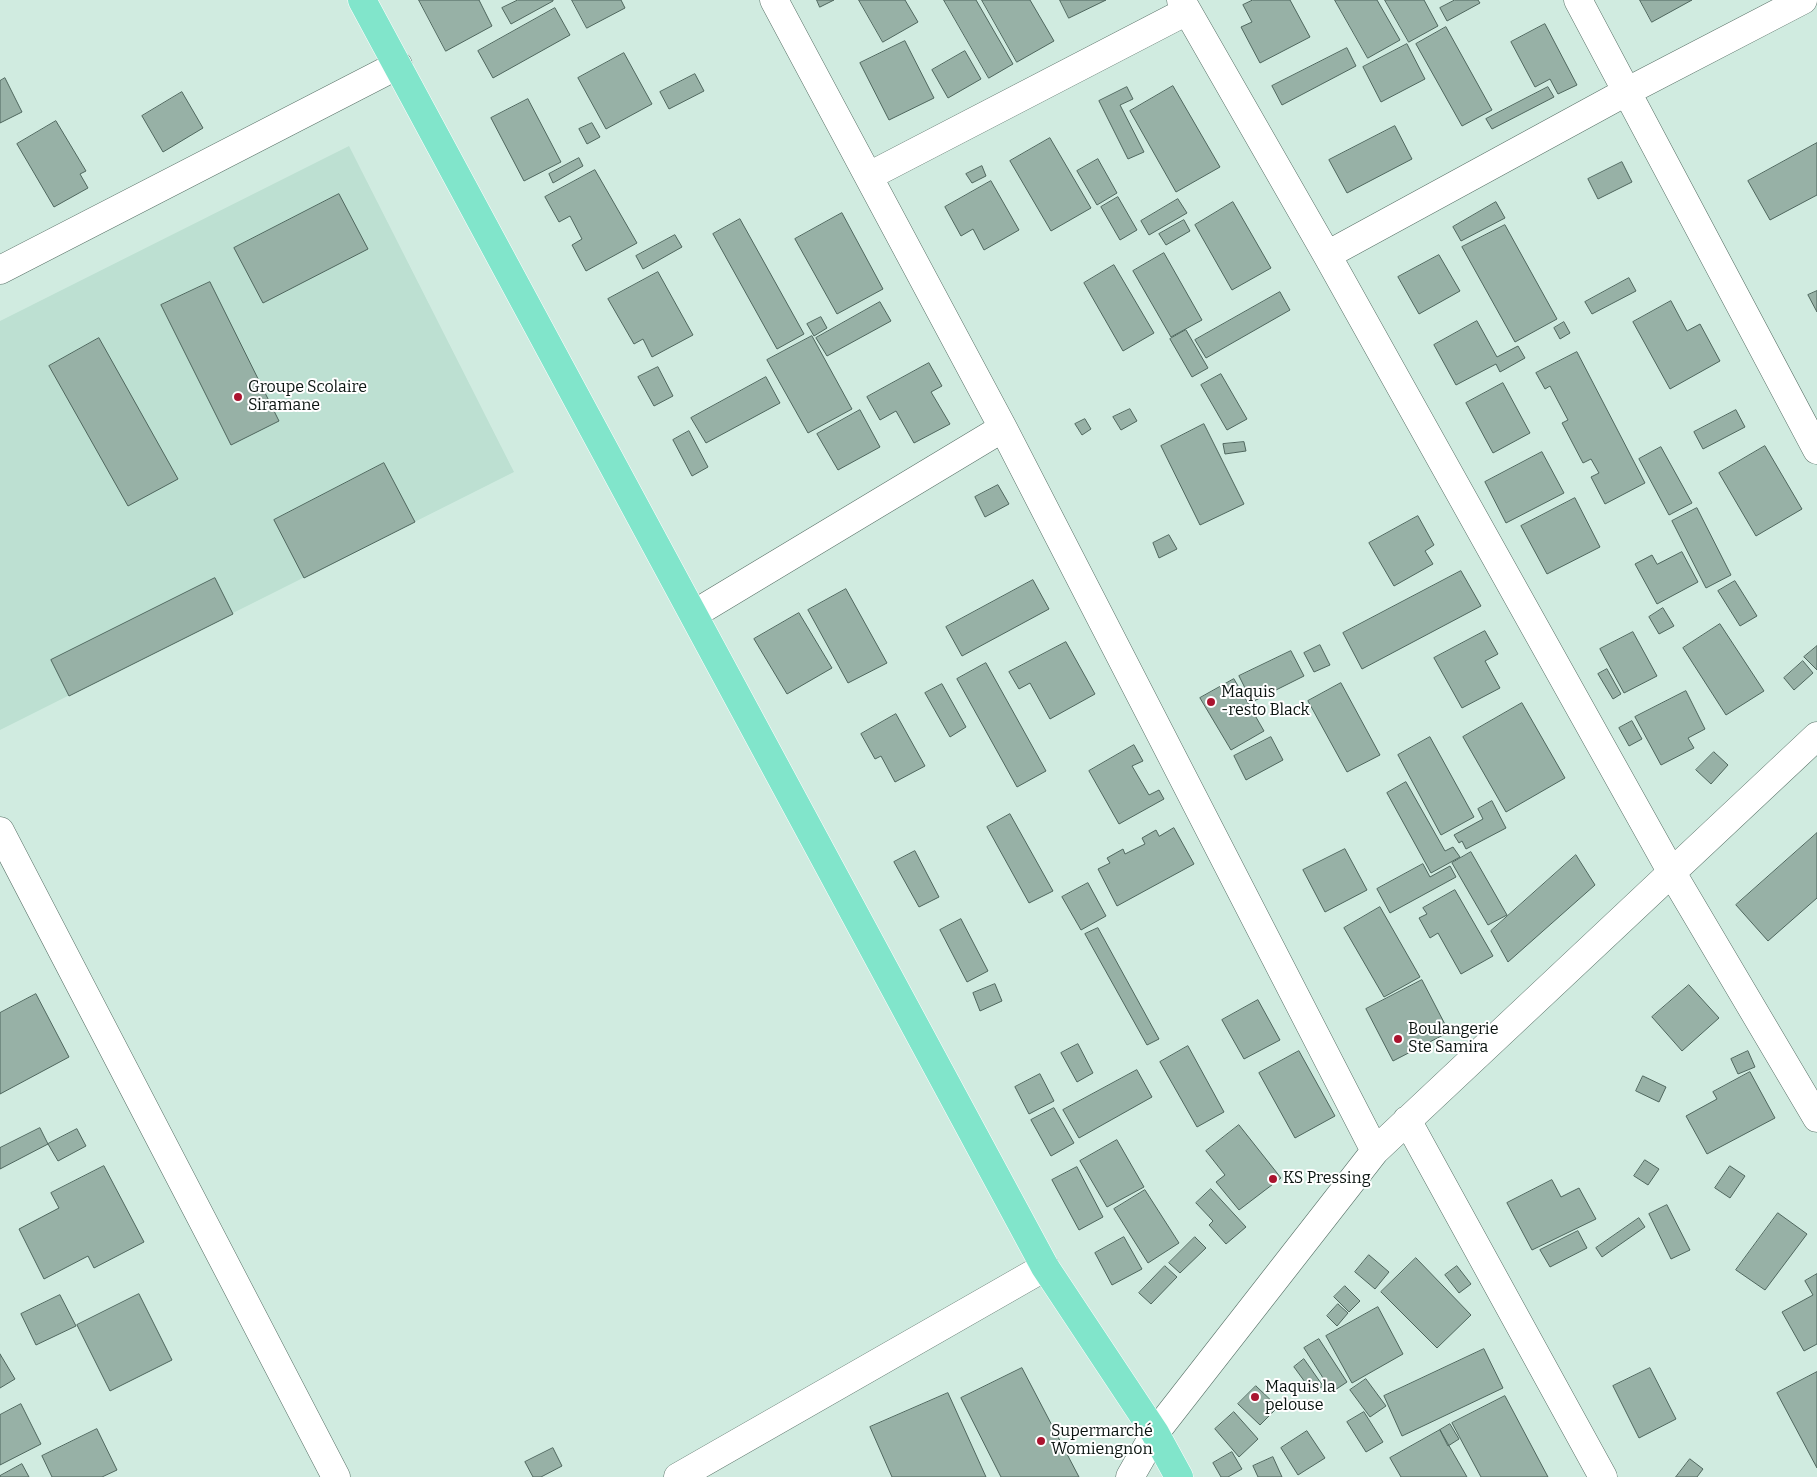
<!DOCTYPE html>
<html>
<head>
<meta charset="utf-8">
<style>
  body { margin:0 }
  canvas { display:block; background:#d0ebe0 }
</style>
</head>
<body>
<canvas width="1817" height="1477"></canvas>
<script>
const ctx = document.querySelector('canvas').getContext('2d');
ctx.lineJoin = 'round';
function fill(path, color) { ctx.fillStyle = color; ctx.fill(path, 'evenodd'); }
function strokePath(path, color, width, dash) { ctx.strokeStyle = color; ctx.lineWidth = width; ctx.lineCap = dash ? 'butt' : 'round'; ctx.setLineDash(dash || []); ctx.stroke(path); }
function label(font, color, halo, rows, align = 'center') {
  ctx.font = font + ' Bitter,serif'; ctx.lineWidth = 4; ctx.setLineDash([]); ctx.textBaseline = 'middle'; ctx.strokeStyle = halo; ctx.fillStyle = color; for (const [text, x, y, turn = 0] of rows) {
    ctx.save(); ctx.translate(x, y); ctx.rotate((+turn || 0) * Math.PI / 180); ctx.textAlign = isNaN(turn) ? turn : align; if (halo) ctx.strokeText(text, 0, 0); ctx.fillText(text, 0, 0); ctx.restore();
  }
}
fill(new Path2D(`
  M 349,146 L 514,472 L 0,730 L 0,321 Z`), '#bde0d2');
const building = new Path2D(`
  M 419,0 L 479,0 L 492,26 L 446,51 Z
  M 518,0 L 553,0 L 553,1 L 511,24 L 502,8 Z
  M 572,0 L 621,0 L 625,8 L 587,28 Z
  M 817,0 L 834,0 L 820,7 Z
  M 859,0 L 905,0 L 918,22 L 883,42 Z
  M 944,0 L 976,0 L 1013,64 L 989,78 Z
  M 982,0 L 1030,0 L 1054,41 L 1017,62 Z
  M 1060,0 L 1106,0 L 1069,18 Z
  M 1253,0 L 1290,0 L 1310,37 L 1260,63 L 1241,27 L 1252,22 L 1243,5 Z
  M 1335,0 L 1377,0 L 1400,40 L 1368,58 Z
  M 1385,0 L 1424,0 L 1438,26 L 1409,42 Z
  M 1455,0 L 1478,0 L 1480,3 L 1447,21 L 1440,8 Z
  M 1640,0 L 1692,0 L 1652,22 Z
  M 555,8 L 570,35 L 493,78 L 478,51 Z
  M 1545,24 L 1577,85 L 1558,94 L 1550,79 L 1535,87 L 1511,42 Z
  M 1446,27 L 1492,110 L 1462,126 L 1416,44 Z
  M 905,41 L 934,98 L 889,120 L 860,63 Z
  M 1407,44 L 1425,79 L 1381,102 L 1363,67 Z
  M 1347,48 L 1356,66 L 1282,105 L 1272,86 Z
  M 965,51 L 981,79 L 948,98 L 932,70 Z
  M 624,53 L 652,104 L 606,129 L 578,78 Z
  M 695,74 L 704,91 L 669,109 L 660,92 Z
  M 5,78 L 22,112 L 0,123 L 0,81 Z
  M 1173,86 L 1220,167 L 1176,192 L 1130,111 Z
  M 1127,87 L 1133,99 L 1120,105 L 1144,152 L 1128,159 L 1099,101 Z
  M 1548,87 L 1554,97 L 1492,129 L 1486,119 Z
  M 182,92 L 203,128 L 163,152 L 142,116 Z
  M 528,99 L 561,162 L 524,181 L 491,118 Z
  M 56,121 L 86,171 L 80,174 L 88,188 L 54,207 L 17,144 Z
  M 592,123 L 600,137 L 587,144 L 579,129 Z
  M 1395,126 L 1412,159 L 1347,193 L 1329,160 Z
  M 1050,138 L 1091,208 L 1051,231 L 1010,161 Z
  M 1817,143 L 1817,195 L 1770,220 L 1748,181 Z
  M 579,158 L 583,166 L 553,183 L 549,174 Z
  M 1098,159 L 1117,193 L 1097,205 L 1077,171 Z
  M 1622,162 L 1632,182 L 1598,199 L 1588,179 Z
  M 982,166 L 986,176 L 972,183 L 966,174 Z
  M 595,170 L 637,243 L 586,271 L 572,245 L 582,239 L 570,216 L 559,222 L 545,197 Z
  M 991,181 L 1019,230 L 984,250 L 973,229 L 961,236 L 945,207 Z
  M 339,194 L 368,249 L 263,303 L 234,248 Z
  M 1118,197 L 1137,230 L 1120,240 L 1101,207 Z
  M 1178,199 L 1187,213 L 1149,235 L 1141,221 Z
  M 1233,202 L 1271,268 L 1232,290 L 1195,225 Z
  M 1496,202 L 1505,218 L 1461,241 L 1453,227 Z
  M 842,213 L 883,289 L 837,314 L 795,239 Z
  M 740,219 L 804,334 L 777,349 L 713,234 Z
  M 1184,220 L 1190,231 L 1166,245 L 1159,234 Z
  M 1505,225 L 1557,319 L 1515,342 L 1462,247 Z
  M 675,235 L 682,247 L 643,269 L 636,256 Z
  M 1164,253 L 1202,320 L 1171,337 L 1133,271 Z
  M 1439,255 L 1460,291 L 1419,314 L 1398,277 Z
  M 1114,265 L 1154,333 L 1123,351 L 1084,283 Z
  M 658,272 L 693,335 L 652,357 L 643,339 L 634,344 L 608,299 Z
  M 1629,278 L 1636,291 L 1592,314 L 1585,302 Z
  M 210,282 L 279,421 L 231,445 L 161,305 Z
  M 1817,291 L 1817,312 L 1808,295 Z
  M 1280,292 L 1290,310 L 1206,358 L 1195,340 Z
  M 1671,301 L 1687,331 L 1700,324 L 1720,361 L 1670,389 L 1633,322 Z
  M 880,302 L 891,321 L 827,356 L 816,338 Z
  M 821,317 L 827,328 L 814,336 L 807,324 Z
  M 1477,321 L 1497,357 L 1518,346 L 1525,358 L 1500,372 L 1496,364 L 1456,385 L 1434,345 Z
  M 1564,322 L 1570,333 L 1560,339 L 1554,328 Z
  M 1186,330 L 1208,368 L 1192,377 L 1170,339 Z
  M 812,336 L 852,409 L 808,433 L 767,360 Z
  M 99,338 L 178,479 L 128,506 L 49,366 Z
  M 1577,352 L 1645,483 L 1605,504 L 1591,477 L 1599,473 L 1591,459 L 1583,463 L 1562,423 L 1568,420 L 1550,386 L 1545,389 L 1536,373 Z
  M 929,363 L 942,386 L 931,392 L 950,424 L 914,443 L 896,411 L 880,420 L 867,397 Z
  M 658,367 L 673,396 L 654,406 L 638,377 Z
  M 1221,374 L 1247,419 L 1227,430 L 1201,385 Z
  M 766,377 L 780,403 L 706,443 L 691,418 Z
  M 1503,383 L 1530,433 L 1493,453 L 1466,403 Z
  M 1130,409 L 1137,421 L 1121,430 L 1113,417 Z
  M 860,410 L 880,447 L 838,470 L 817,434 Z
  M 1736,410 L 1745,427 L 1703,449 L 1694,432 Z
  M 1085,419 L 1091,429 L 1082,435 L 1075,424 Z
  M 1204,424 L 1244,504 L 1200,525 L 1161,446 Z
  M 689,431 L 708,467 L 692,476 L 673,440 Z
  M 1244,442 L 1246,451 L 1225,454 L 1223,444 Z
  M 1765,446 L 1802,509 L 1756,536 L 1719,473 Z
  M 1661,447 L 1692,503 L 1669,515 L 1639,459 Z
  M 1542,452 L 1564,493 L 1506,523 L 1485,482 Z
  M 384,463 L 415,522 L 304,578 L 274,520 Z
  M 998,485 L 1009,504 L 985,517 L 975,497 Z
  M 1575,498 L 1600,547 L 1547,574 L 1521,526 Z
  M 1697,508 L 1731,575 L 1706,588 L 1672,521 Z
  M 1418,516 L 1434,545 L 1425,551 L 1433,564 L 1394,586 L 1369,543 Z
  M 1169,535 L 1177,549 L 1159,558 L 1153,543 Z
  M 1682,552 L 1698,582 L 1657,604 L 1635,564 L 1652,555 L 1657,564 Z
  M 1461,571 L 1481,606 L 1362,669 L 1343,633 Z
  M 215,578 L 233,614 L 69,696 L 51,660 Z
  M 1033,580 L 1049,609 L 962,656 L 946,627 Z
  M 1735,581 L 1757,616 L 1740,626 L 1718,591 Z
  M 846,589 L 887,663 L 848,683 L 808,610 Z
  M 1663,608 L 1674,626 L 1659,634 L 1649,617 Z
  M 799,613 L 832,668 L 787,694 L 754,639 Z
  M 1720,624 L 1764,691 L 1726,715 L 1683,648 Z
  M 1485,631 L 1498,654 L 1485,661 L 1500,688 L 1462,708 L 1434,658 Z
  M 1633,632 L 1657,676 L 1624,693 L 1600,649 Z
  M 1066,642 L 1095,694 L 1050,719 L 1030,683 L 1019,689 L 1009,672 Z
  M 1320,645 L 1330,665 L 1314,672 L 1304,653 Z
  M 1817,646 L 1817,670 L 1804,657 Z
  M 1291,651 L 1304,676 L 1252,702 L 1239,676 Z
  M 1803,661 L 1813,673 L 1794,690 L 1784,678 Z
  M 986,663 L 1046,771 L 1017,787 L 957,679 Z
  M 1607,669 L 1621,694 L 1613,699 L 1598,674 Z
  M 1234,679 L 1264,731 L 1231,750 L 1200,698 Z
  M 1341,683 L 1380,755 L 1347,772 L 1308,701 Z
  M 942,684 L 966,727 L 950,737 L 925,693 Z
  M 1686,691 L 1705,729 L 1688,738 L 1694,748 L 1661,765 L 1635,717 Z
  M 1522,703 L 1565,778 L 1506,812 L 1463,737 Z
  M 896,714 L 925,766 L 895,782 L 881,756 L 875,759 L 861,734 Z
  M 1632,721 L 1642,739 L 1629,746 L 1619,728 Z
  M 1271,737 L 1283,760 L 1246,780 L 1234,756 Z
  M 1430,737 L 1474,817 L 1441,835 L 1398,755 Z
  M 1134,745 L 1143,761 L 1132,766 L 1149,795 L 1159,790 L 1164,799 L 1119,824 L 1089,771 Z
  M 1714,752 L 1728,765 L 1711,784 L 1696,770 Z
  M 1406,782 L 1445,851 L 1453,847 L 1460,857 L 1431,873 L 1387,793 Z
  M 1492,801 L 1506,828 L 1466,849 L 1462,841 L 1459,843 L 1454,835 L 1483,819 L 1478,809 Z
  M 1010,814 L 1053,891 L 1029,903 L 987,827 Z
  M 1174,828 L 1194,864 L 1117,906 L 1098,869 L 1110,863 L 1107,858 L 1123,849 L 1125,854 L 1145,844 L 1142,838 L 1156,830 L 1159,836 Z
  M 1817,833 L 1817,898 L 1768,941 L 1736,905 Z
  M 1345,849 L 1367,890 L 1325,912 L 1303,870 Z
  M 915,851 L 939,897 L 919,907 L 894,862 Z
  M 1471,852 L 1507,915 L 1488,925 L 1452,863 Z
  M 1576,855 L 1595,885 L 1508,962 L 1491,931 Z
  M 1423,864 L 1430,877 L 1450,866 L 1456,877 L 1390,913 L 1377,889 Z
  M 1088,883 L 1106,916 L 1081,930 L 1062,897 Z
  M 1455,890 L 1493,956 L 1461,974 L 1438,933 L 1430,938 L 1419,918 L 1427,914 L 1423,908 Z
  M 1380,907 L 1420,977 L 1384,997 L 1344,928 Z
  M 961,919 L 988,971 L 967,982 L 940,930 Z
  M 1098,928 L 1159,1039 L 1147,1045 L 1085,934 Z
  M 1422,980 L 1449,1032 L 1393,1061 L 1366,1009 Z
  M 995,984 L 1002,1001 L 980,1011 L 973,993 Z
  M 1689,985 L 1719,1018 L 1682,1051 L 1652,1017 Z
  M 36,994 L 69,1057 L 0,1094 L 0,1013 Z
  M 1258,1000 L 1280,1040 L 1244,1059 L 1222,1020 Z
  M 1078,1044 L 1093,1073 L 1077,1082 L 1061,1053 Z
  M 1188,1046 L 1224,1112 L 1197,1127 L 1160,1062 Z
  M 1299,1051 L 1335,1116 L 1295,1138 L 1259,1073 Z
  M 1748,1051 L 1755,1067 L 1738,1074 L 1731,1059 Z
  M 1137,1070 L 1152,1097 L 1079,1138 L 1063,1110 Z
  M 1750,1072 L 1775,1118 L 1707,1154 L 1686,1116 L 1717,1099 L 1713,1092 Z
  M 1040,1074 L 1054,1101 L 1029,1114 L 1015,1087 Z
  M 1643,1076 L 1666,1087 L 1659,1102 L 1636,1091 Z
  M 1054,1108 L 1074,1143 L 1051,1156 L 1031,1120 Z
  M 1239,1125 L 1281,1178 L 1239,1210 L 1216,1182 L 1225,1175 L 1206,1151 Z
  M 40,1128 L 48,1144 L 0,1169 L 0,1148 Z
  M 77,1129 L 86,1146 L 58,1161 L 48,1144 Z
  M 1117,1140 L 1144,1187 L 1107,1207 L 1080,1161 Z
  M 1645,1160 L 1659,1169 L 1648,1185 L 1634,1176 Z
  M 104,1166 L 144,1242 L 94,1268 L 88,1256 L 44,1279 L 19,1229 L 59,1208 L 51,1193 Z
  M 1730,1166 L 1745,1176 L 1730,1198 L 1715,1188 Z
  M 1077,1167 L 1103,1217 L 1079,1230 L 1052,1180 Z
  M 1552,1180 L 1561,1197 L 1579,1188 L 1596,1219 L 1532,1250 L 1507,1203 Z
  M 1211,1189 L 1246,1227 L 1226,1244 L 1209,1225 L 1213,1221 L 1196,1203 Z
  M 1145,1190 L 1179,1243 L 1148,1263 L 1114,1209 Z
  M 1667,1205 L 1690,1250 L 1671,1259 L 1649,1214 Z
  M 1778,1213 L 1807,1234 L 1765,1290 L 1736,1270 Z
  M 1639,1218 L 1645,1227 L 1602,1257 L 1596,1248 Z
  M 1578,1231 L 1587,1248 L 1550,1267 L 1540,1250 Z
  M 1124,1237 L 1142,1269 L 1112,1285 L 1095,1253 Z
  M 1195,1237 L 1206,1248 L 1180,1273 L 1169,1263 Z
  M 1369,1255 L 1389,1272 L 1375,1289 L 1355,1272 Z
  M 1416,1258 L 1471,1315 L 1437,1348 L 1381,1292 Z
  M 1165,1266 L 1177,1277 L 1151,1304 L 1139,1293 Z
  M 1457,1266 L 1471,1284 L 1459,1293 L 1445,1275 Z
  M 1817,1274 L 1817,1344 L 1804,1351 L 1782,1312 L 1813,1295 L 1805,1281 Z
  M 1345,1286 L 1360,1301 L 1349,1312 L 1334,1297 Z
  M 139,1294 L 172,1360 L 110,1391 L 77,1325 Z
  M 60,1295 L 76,1326 L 36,1345 L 21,1314 Z
  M 1338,1304 L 1348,1313 L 1337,1326 L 1327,1316 Z
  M 1378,1307 L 1403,1354 L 1352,1383 L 1326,1336 Z
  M 1319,1339 L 1347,1382 L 1332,1392 L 1304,1348 Z
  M 1484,1349 L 1503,1388 L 1402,1436 L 1384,1396 Z
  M 0,1354 L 15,1379 L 0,1388 Z
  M 1304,1359 L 1323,1386 L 1313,1393 L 1294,1367 Z
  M 1022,1368 L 1079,1477 L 1001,1477 L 961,1398 Z
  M 1650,1368 L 1676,1419 L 1639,1438 L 1613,1386 Z
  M 1817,1372 L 1817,1468 L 1777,1393 Z
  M 1366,1379 L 1386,1406 L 1370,1417 L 1350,1390 Z
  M 1256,1386 L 1278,1407 L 1260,1425 L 1238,1404 Z
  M 948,1393 L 986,1477 L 892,1477 L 870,1427 Z
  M 1505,1396 L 1548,1477 L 1481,1477 L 1452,1423 Z
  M 21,1404 L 41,1444 L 0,1465 L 0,1415 Z
  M 1234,1412 L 1258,1439 L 1239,1457 L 1215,1429 Z
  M 1364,1412 L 1383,1442 L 1366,1452 L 1347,1422 Z
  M 1450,1424 L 1459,1439 L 1448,1446 L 1440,1430 Z
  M 97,1429 L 117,1470 L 102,1477 L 52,1477 L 42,1456 Z
  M 1440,1430 L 1467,1477 L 1401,1477 L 1390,1458 Z
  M 1307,1431 L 1325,1458 L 1298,1475 L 1281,1448 Z
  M 553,1448 L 562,1466 L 541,1477 L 533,1477 L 525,1462 Z
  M 1232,1452 L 1242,1469 L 1228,1477 L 1221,1477 L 1213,1463 Z
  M 1273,1457 L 1282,1477 L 1258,1477 L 1253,1466 Z
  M 1690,1459 L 1703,1469 L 1697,1477 L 1676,1477 Z
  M 22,1464 L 29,1477 L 0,1477 L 0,1476 Z`);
fill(building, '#97b1a6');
strokePath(building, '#4f675e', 1);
const minor = new Path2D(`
  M 774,0 L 1003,428 L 1375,1151
  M 1181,0 L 1327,255 L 1672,873 L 1817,1118
  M 1578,0 L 1817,450
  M 869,176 L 1187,11
  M 1327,255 L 1626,92 L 1803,0
  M 0,270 L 398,65
  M 694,614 L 1003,428
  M 0,831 L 336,1477
  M 1407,1120 L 1603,1477
  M 678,1477 L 1045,1267
  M 1130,1477 L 1155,1433 L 1375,1151 L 1817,736`);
const major = new Path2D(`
  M 362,0 L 1045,1267 L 1155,1433 L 1179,1477`);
strokePath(minor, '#577066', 29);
strokePath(major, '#fff', 29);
strokePath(minor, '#fff', 28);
strokePath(major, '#81e5cb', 28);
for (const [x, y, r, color] of [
  [238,397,5,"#aa142f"],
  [1211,702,5,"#aa142f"],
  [1398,1039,5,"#aa142f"],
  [1273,1179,5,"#aa142f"],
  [1255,1397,5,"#aa142f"],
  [1041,1441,5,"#aa142f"]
]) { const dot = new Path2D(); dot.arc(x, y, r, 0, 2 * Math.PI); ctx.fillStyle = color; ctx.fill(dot); strokePath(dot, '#fff', 2); }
label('16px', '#0a1410', '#fff', [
  ["Groupe Scolaire",248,388],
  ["Siramane",248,406],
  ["Maquis",1221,693],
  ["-resto Black",1221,711],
  ["Boulangerie",1408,1030],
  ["Ste Samira",1408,1048],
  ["KS Pressing",1283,1179],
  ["Maquis la",1265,1388],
  ["pelouse",1265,1406],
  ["Supermarché",1051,1432],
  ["Womiengnon",1051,1450]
], 'left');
</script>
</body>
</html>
